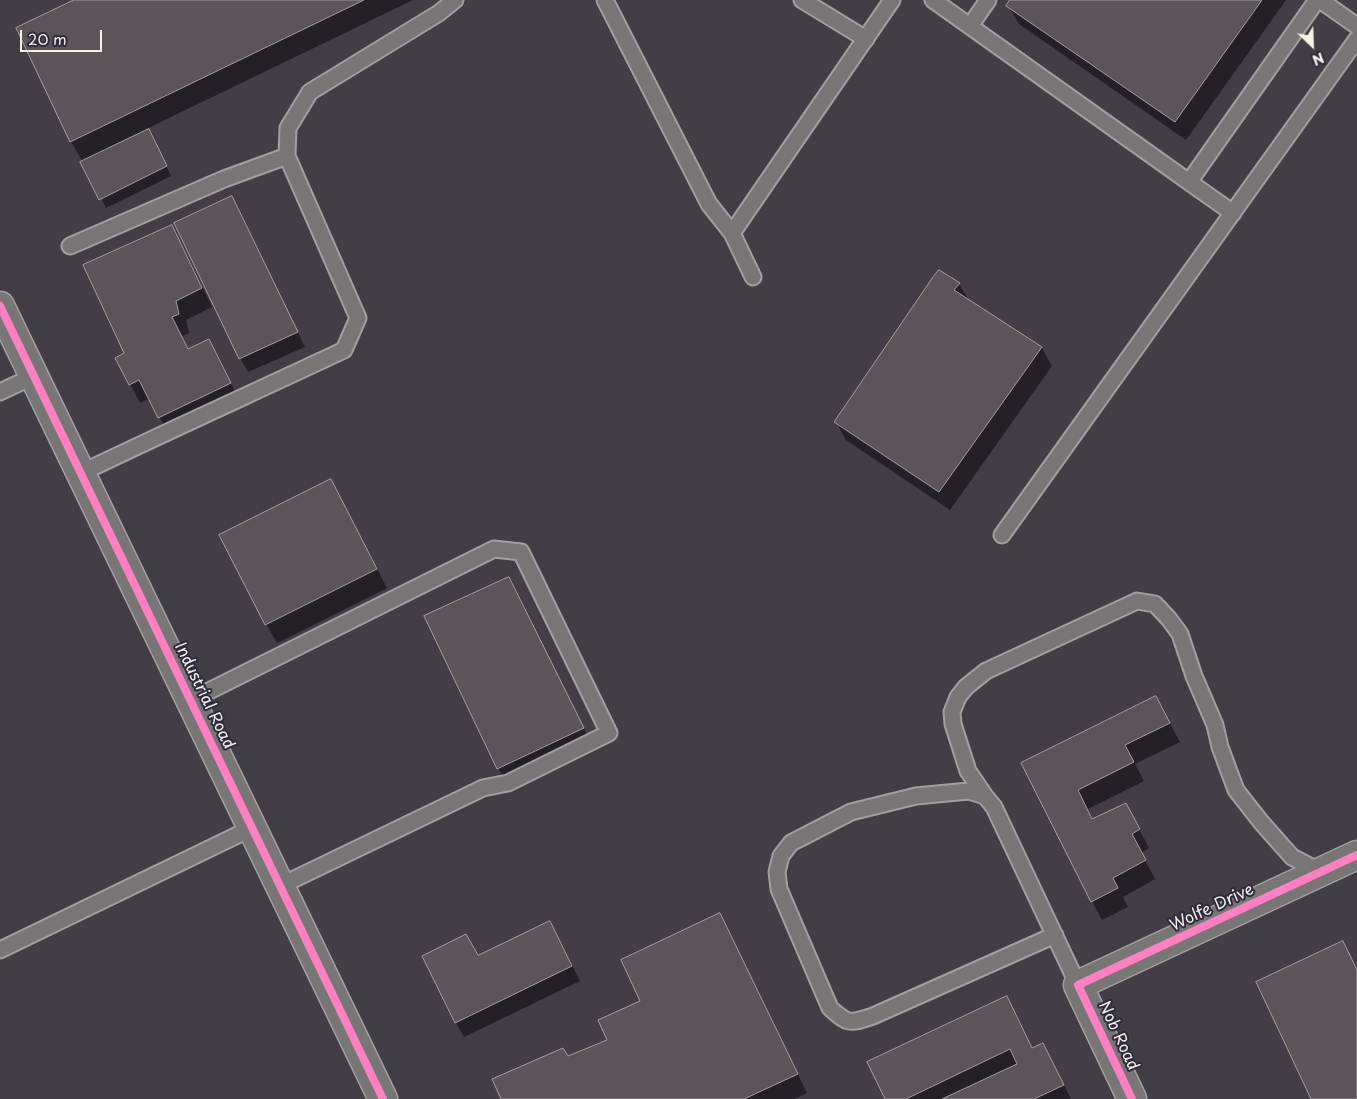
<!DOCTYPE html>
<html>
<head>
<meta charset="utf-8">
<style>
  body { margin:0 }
  #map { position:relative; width:1357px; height:1099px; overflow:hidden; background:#433e46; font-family:"Playpen Sans",sans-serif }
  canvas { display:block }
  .north { position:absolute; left:1287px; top:20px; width:50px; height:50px; -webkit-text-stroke:4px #2f2a3d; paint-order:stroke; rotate:156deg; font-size:14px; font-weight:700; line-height:20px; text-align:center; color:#f4f1e8 }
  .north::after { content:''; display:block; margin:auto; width:18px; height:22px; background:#f4f1e8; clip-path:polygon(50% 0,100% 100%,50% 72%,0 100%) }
  .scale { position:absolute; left:20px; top:30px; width:82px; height:22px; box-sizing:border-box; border:2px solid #f4f1e8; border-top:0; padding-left:6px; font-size:15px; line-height:18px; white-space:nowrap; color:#f4f1e8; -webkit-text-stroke:4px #2f2a3d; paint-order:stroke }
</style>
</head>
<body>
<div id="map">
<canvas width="1357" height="1099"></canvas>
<div class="north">N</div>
<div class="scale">20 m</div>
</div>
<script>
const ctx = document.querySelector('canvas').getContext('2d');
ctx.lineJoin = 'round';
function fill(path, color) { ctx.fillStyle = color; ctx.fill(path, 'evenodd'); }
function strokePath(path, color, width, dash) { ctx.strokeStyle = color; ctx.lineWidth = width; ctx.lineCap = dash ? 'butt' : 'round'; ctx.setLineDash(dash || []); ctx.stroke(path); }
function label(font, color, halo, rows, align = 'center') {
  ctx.font = font + ' "Playpen Sans",sans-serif'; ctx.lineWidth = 4; ctx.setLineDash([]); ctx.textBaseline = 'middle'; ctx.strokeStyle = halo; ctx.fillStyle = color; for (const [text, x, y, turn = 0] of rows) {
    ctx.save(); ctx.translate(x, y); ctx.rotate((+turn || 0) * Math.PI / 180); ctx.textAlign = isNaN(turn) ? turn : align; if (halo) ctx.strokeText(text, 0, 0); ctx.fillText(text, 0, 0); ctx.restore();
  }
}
fill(new Path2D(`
  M 77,0 L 413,0 L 109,147 L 110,149 L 154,140 L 171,176 L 106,208 L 83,162 L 71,142 L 18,28 Z
  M 1012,0 L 1286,0 L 1186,140 L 1019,24 L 1008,6 Z
  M 232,197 L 240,212 L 305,347 L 248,372 L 240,358 Z
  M 171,226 L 182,245 L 212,307 L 186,320 L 189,333 L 182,336 L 189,350 L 209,341 L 220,360 L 240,402 L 170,436 L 149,399 L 140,403 L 130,384 L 126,353 Z
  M 939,271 L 959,284 L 970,302 L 1042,348 L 1052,366 L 950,510 L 846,440 L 836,422 Z
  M 341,499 L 387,588 L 277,643 L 266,624 Z
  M 508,578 L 519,597 L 593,747 L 509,787 L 498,768 Z
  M 1166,716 L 1180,742 L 1135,764 L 1144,781 L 1088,809 L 1093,820 L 1136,823 L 1149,848 L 1141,853 L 1155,879 L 1123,897 L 1128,907 L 1102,920 L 1092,901 L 1023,763 Z
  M 720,915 L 730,934 L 807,1093 L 794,1099 L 502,1099 L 567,1058 L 609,1041 L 642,1002 Z
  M 558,937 L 580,981 L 464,1037 L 456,1023 L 478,957 Z
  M 1007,998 L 1017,1016 L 1033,1049 L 1053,1064 L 1071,1099 L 886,1099 Z`), '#0007');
const building = new Path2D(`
  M 74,0 L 364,0 L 70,142 L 16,28 Z
  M 1010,0 L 1262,0 L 1175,122 L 1006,6 Z
  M 149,129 L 167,166 L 99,200 L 80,162 Z
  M 232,196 L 298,332 L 239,359 L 174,223 Z
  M 172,225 L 202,288 L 176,301 L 179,314 L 172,317 L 188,349 L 209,339 L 231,383 L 158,418 L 139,380 L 129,385 L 115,358 L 124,353 L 83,265 Z
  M 939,270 L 960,283 L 954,290 L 1042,347 L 939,492 L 834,422 L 933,277 Z
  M 331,479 L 377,569 L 265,625 L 219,535 Z
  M 509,577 L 584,728 L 497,769 L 424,616 Z
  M 1156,696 L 1170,723 L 1125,745 L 1134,762 L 1078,790 L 1092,819 L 1126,803 L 1140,829 L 1132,834 L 1146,860 L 1113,878 L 1118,888 L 1091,902 L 1021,763 Z
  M 720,913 L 798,1074 L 744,1099 L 501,1099 L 492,1079 L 563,1048 L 568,1056 L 607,1040 L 598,1020 L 640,1001 L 621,960 Z
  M 550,921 L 572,966 L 455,1023 L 422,956 L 466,934 L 478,955 Z
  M 1343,941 L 1357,970 L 1357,1099 L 1311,1099 L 1256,982 Z
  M 1007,996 L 1032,1048 L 1043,1043 L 1064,1085 L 1034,1099 L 942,1099 L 1017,1064 L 1010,1049 L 906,1099 L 885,1099 L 867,1062 Z`);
fill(building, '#5b555a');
strokePath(building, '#a29fa1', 1);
const lane = new Path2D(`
  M 605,0 L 709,204 L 732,233 L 753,277
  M 802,0 L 866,39
  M 933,0 L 1189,182
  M 1320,0 L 1357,26
  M 970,26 L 988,0
  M 287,156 L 288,128 L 310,92 L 439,13 L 455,0
  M 1233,213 L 1189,182 L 1317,0
  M 732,233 L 892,0
  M 70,246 L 224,179 L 287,156 L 358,318 L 344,350 C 257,391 168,431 81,473
  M 0,392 L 34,376
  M 1002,535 L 1357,39
  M 191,700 L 494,549 L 521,552 L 609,733 L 508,783 L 483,788 L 280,886
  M 985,796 L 968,771 L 953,724 L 952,712 L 958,697 L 966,687 L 986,671 L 1137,601 L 1155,604 L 1169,619 L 1180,634 L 1194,676 L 1215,725 L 1220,747 L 1236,790 L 1261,822 L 1292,857 L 1321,872
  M 1055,935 L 873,1016 C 849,1024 848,1024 830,1008 L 779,889 L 777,872 L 781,856 L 791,843 L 851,812 L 916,796 L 969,791 L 985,796 L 994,807 L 1078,985
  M 0,950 L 252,828`);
const street = new Path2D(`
  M 1132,1099 L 1078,985 L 1357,855`);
const secondary = new Path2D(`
  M 0,306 L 383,1099`);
strokePath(lane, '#a29fa1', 19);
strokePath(street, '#a29fa1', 31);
strokePath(secondary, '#a29fa1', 31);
strokePath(lane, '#787576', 15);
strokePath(street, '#787576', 28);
strokePath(secondary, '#787576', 28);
strokePath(new Path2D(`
  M 0,306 L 383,1099
  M 1132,1099 L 1078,985 L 1357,855`), '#ff80c0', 8);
label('16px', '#f4f1e8', '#2f2a3d', [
  ["Industrial Road",204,696,64],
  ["Wolfe Drive",1212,908,-25],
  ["Nob Road",1118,1036,65]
]);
</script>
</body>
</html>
